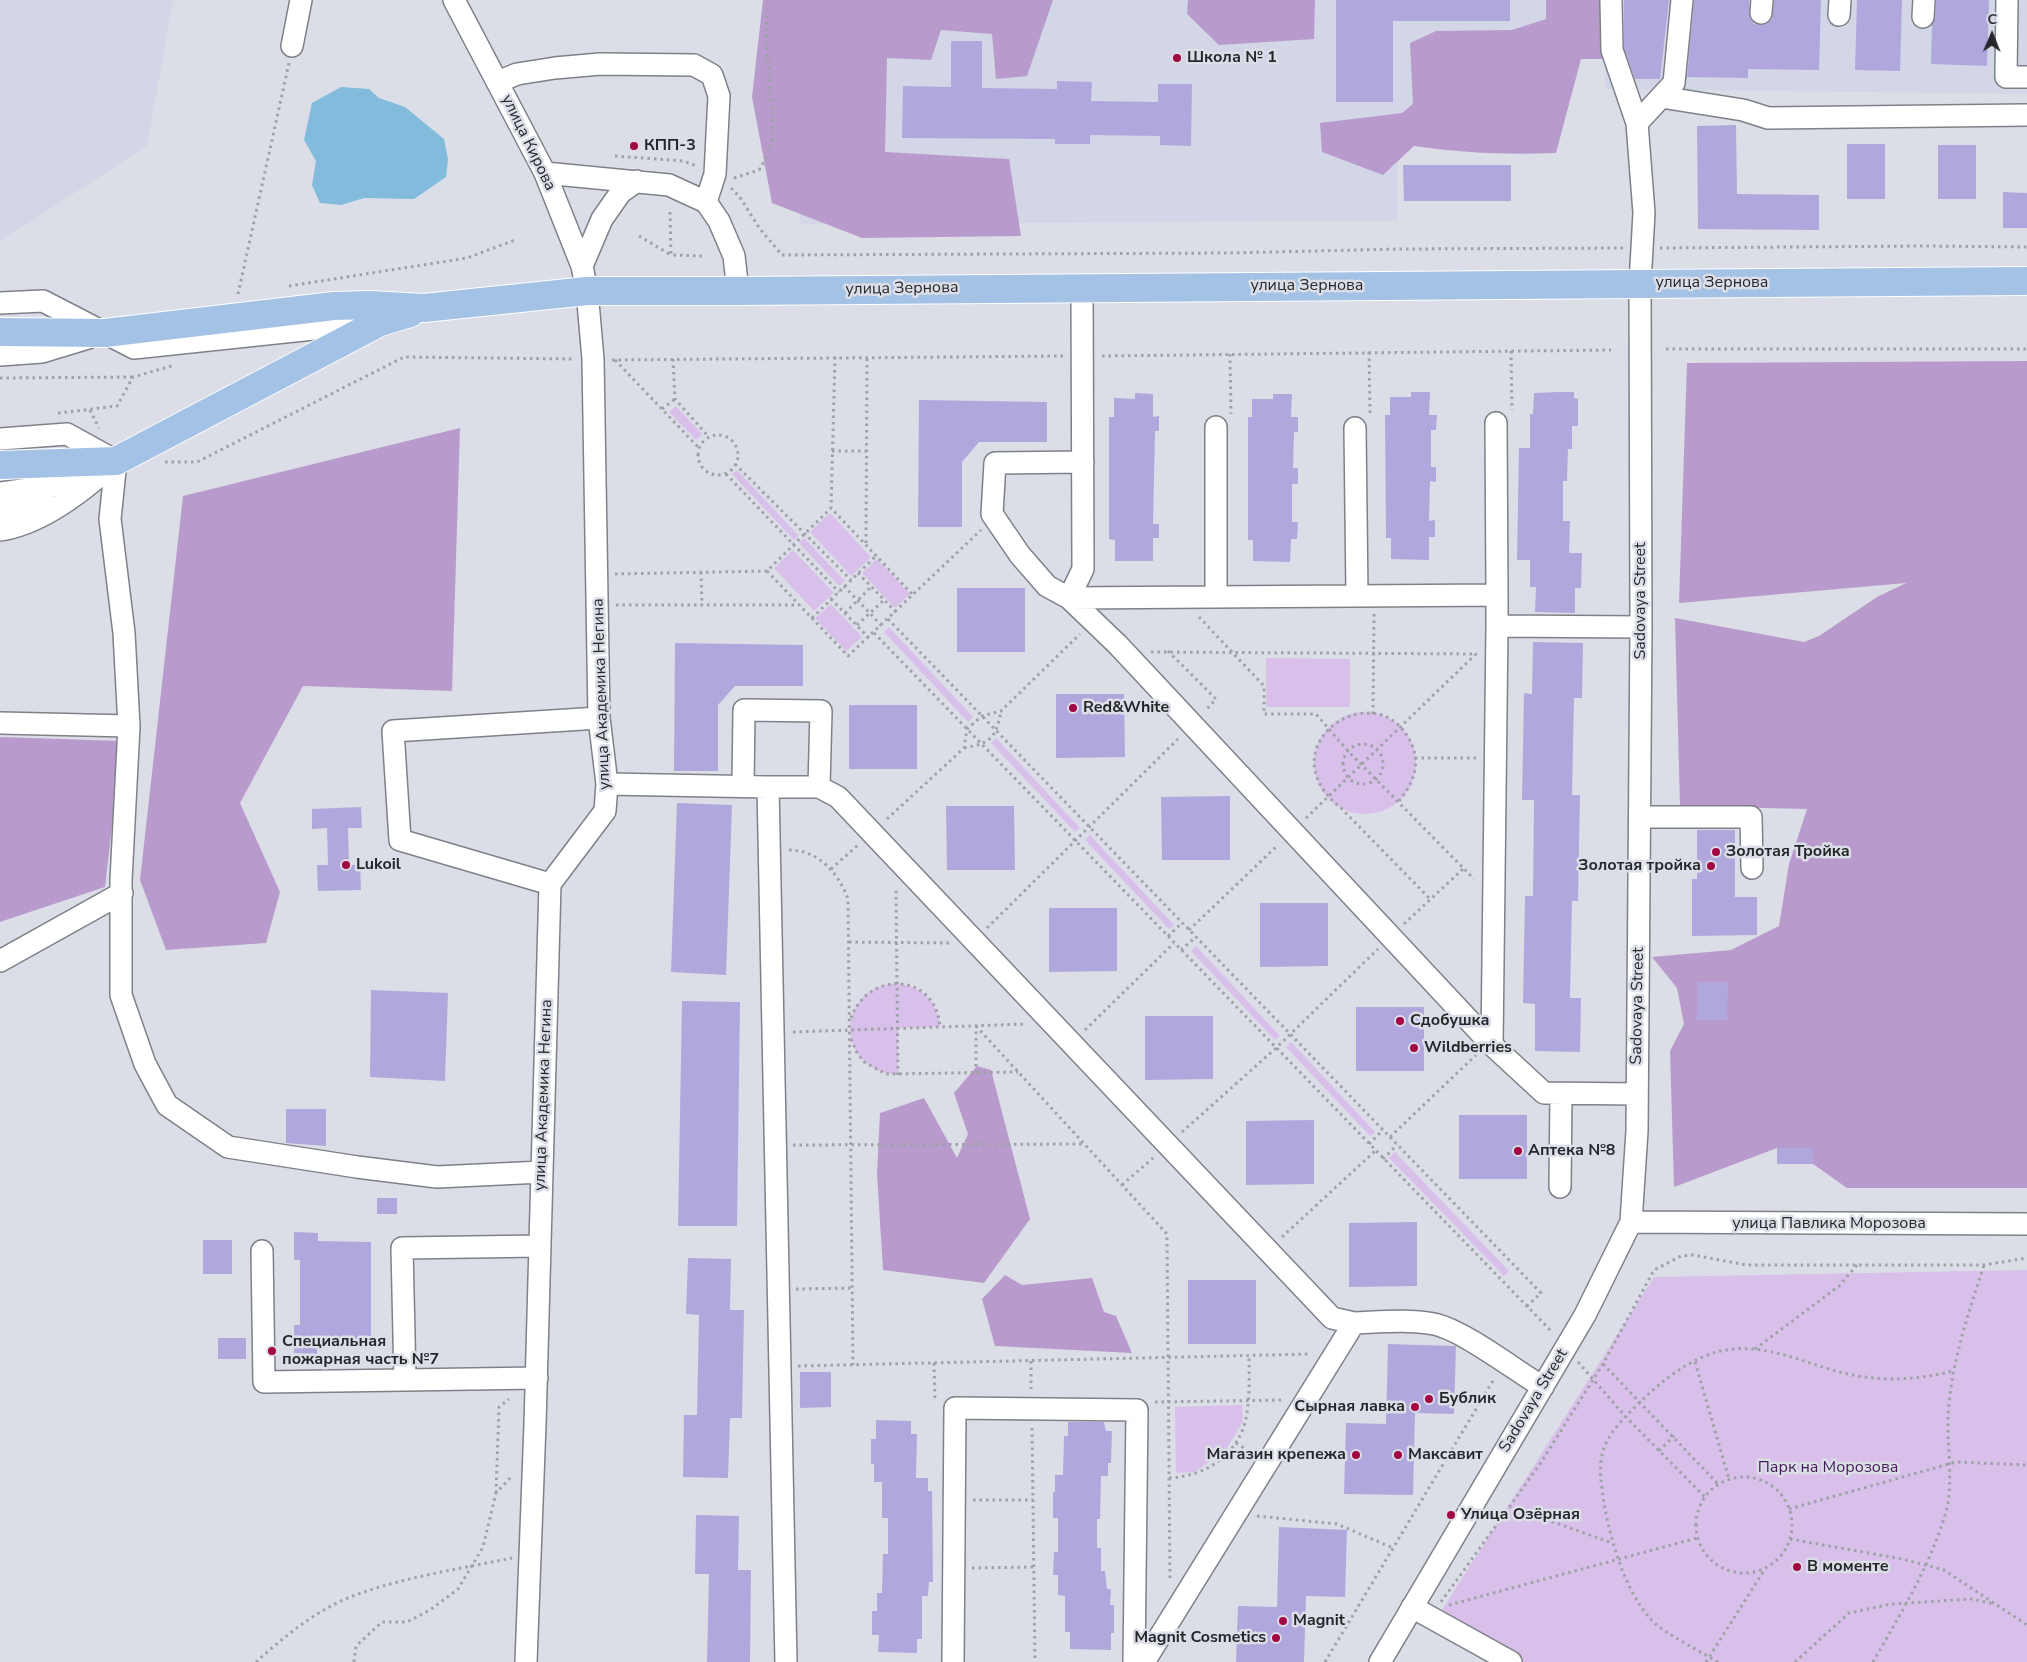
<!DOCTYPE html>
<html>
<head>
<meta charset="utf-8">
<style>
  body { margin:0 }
  #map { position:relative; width:2027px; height:1662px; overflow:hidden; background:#dbdee6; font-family:"Nunito Sans",sans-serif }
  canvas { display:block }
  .north { position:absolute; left:1967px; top:10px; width:50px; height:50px; -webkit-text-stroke:4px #dbdee6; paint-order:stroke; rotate:1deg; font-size:14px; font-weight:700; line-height:20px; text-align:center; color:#26272a }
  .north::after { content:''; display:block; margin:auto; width:18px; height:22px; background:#26272a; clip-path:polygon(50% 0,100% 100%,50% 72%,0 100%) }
</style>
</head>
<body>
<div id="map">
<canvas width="2027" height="1662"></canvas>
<div class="north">С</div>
</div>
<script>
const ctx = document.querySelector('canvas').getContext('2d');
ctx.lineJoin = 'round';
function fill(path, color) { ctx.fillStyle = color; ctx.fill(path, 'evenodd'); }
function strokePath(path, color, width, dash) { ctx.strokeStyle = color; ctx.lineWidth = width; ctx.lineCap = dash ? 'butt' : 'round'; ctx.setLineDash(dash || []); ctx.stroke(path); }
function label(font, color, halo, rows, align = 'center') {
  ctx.font = font + ' "Nunito Sans",sans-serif'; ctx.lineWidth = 5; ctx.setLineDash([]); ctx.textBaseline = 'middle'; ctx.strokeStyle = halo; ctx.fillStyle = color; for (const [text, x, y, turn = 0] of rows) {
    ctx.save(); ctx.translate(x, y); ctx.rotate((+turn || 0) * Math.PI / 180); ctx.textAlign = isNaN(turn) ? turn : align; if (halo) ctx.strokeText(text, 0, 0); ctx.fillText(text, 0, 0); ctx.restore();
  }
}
fill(new Path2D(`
  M 0,0 L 173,0 L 147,146 L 0,241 Z
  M 802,0 L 1553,0 L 1553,116 L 1398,122 L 1398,221 L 800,224 Z
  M 1604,0 L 2027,0 L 2027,94 L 1605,89 Z`), '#d2d6e6');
fill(new Path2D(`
  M 676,406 L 702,434 L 696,440 L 669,412 Z
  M 737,470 L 799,536 L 794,540 L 732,474 Z
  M 830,513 L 871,557 L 851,576 L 810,532 Z
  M 804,538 L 845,581 L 839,586 L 799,543 Z
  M 793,550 L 834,593 L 814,611 L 774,568 Z
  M 877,559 L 910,594 L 895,608 L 862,573 Z
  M 831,604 L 862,637 L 846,651 L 815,618 Z
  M 889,627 L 973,717 L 968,722 L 884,632 Z
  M 1266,658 L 1350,659 L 1350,707 L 1266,707 Z
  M1314 763a51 51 0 1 1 102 0a51 51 0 1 1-102 0Z
  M 996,738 L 1080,828 L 1075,832 L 991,743 Z
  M 1090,835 L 1174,925 L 1169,929 L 1085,840 Z
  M 1196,946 L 1280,1036 L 1275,1040 L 1191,951 Z
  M 897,983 C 922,987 938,1001 940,1027 L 898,1028 L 898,1075 C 835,1070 834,988 897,983 Z
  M 1291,1042 L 1375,1132 L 1370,1136 L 1286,1047 Z
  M 1395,1152 L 1509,1271 L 1504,1276 L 1389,1158 Z
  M 2027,1270 L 2027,1662 L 1511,1662 L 1440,1613 L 1654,1277 Z
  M 1242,1405 L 1243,1422 L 1225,1451 L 1195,1472 L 1176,1473 L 1175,1407 Z`), '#d9c0eb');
fill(new Path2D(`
  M 763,0 L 1053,0 L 1027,76 L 996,79 L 992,34 L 941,30 L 931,60 L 887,58 L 885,152 L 1009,159 L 1021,236 L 862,238 L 772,203 L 752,97 Z
  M 1188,0 L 1315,0 L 1314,39 L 1219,45 L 1187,14 Z
  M 1546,0 L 1604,0 L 1605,59 L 1581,59 L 1556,153 C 1508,155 1462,153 1414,146 L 1383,175 L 1322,152 L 1320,123 L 1402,113 L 1413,104 L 1410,43 L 1436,31 L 1512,30 L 1546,19 Z
  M 2027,361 L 2027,1188 L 1847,1188 L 1813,1164 L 1813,1148 L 1777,1148 L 1674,1187 L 1670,1051 L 1684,1024 L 1677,988 L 1652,957 L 1731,950 L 1779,926 L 1789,864 L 1807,809 L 1680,806 L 1675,618 L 1804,642 L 1819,636 L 1877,597 L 1906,583 L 1679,603 L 1687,363 Z
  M 460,428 L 452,691 L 303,686 L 240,803 L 280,892 L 266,943 L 166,950 L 140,880 L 183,496 Z
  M 0,737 L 122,741 L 105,887 L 0,922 Z
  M 977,1066 L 991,1070 L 1030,1219 L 984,1283 L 883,1270 L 877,1174 L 880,1113 L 924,1098 L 957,1158 L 968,1134 L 954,1093 Z
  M 1005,1275 L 1022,1285 L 1092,1278 L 1104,1312 L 1116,1316 L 1132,1353 L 995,1346 L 982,1299 Z`), '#b89bcc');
fill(new Path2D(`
  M 341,87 L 369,89 L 379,98 L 405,107 L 444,139 L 448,159 L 446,177 L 414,199 L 364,198 L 341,205 L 320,203 L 312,185 L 316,161 L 304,140 L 312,103 Z`), '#82bbdc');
fill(new Path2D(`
  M 1336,0 L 1510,0 L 1510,21 L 1393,21 L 1393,102 L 1336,102 Z
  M 1624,0 L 1669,0 L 1660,79 L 1635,79 L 1624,48 Z
  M 1694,0 L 1749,0 L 1750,18 L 1754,24 L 1761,25 L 1772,20 L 1774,0 L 1821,0 L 1819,70 L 1748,69 L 1748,78 L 1687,77 Z
  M 1857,0 L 1902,0 L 1900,71 L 1855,70 Z
  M 1936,0 L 1989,0 L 1987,66 L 1931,64 L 1932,25 L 1935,18 Z
  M 951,41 L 982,41 L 982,88 L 1057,89 L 1057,81 L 1092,82 L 1091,101 L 1158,102 L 1158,84 L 1192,84 L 1191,146 L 1160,145 L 1160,136 L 1090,135 L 1090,144 L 1055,144 L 1055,139 L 902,138 L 903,86 L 951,87 Z
  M 1736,125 L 1737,194 L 1819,195 L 1819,230 L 1698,229 L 1697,126 Z
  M 1847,144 L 1885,144 L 1885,199 L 1847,199 Z
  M 1938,145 L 1976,145 L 1976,199 L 1938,199 Z
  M 1403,165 L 1511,165 L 1511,201 L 1404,201 Z
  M 2003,192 L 2027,193 L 2027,228 L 2003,228 Z
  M 1411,392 L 1430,392 L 1429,415 L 1437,415 L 1436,430 L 1431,430 L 1431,467 L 1436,467 L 1436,482 L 1430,481 L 1429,521 L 1435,520 L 1435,537 L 1429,537 L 1429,560 L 1391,559 L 1391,538 L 1386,538 L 1385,415 L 1390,415 L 1390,397 L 1411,397 Z
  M 1558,392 L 1574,392 L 1574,398 L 1578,399 L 1578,426 L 1572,426 L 1572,449 L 1568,449 L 1567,481 L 1563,481 L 1563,521 L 1570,521 L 1569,553 L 1582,553 L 1581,588 L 1575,588 L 1575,613 L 1535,612 L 1536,587 L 1530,587 L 1530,560 L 1517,560 L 1519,448 L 1530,448 L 1530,414 L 1533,414 L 1534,393 Z
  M 1135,393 L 1153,394 L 1153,417 L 1159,416 L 1159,431 L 1155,431 L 1153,524 L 1159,524 L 1159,538 L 1153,538 L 1153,561 L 1115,561 L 1115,540 L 1109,539 L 1109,417 L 1114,417 L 1114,398 L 1135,399 Z
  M 1273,394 L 1292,394 L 1291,417 L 1298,417 L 1298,432 L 1294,432 L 1293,468 L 1298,468 L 1298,484 L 1292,484 L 1292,522 L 1298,522 L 1297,539 L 1291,539 L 1290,562 L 1253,561 L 1253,540 L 1248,540 L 1248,417 L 1252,417 L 1252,399 L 1273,399 Z
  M 919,400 L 1047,402 L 1047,442 L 979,442 L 962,462 L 962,527 L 918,527 Z
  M 957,588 L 1025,588 L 1025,652 L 957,652 Z
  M 1533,642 L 1583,643 L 1582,698 L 1574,698 L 1572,795 L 1580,795 L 1578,901 L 1572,901 L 1570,998 L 1581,998 L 1580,1052 L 1535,1051 L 1535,1004 L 1523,1003 L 1525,896 L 1533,896 L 1534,800 L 1522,800 L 1524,693 L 1532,694 Z
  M 675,643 L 803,645 L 803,686 L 735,686 L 718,705 L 718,771 L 674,771 Z
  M 1056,694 L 1124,694 L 1125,757 L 1056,758 Z
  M 849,705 L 917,705 L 917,769 L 849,769 Z
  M 1230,796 L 1230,860 L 1162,860 L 1161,797 Z
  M 677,803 L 732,805 L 726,975 L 671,972 Z
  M 946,806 L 1014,806 L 1015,870 L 947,870 Z
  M 361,807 L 362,828 L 348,828 L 349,865 L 360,865 L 361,890 L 318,891 L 317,865 L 328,865 L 327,828 L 312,829 L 312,809 Z
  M 1697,830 L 1735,830 L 1735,897 L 1757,897 L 1757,935 L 1692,936 L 1692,879 L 1697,879 Z
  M 1260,903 L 1328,903 L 1328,966 L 1260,967 Z
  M 1049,908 L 1117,908 L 1117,971 L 1049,972 Z
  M 1698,982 L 1728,982 L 1727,1020 L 1697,1020 Z
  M 371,990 L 448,993 L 445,1081 L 370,1077 Z
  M 682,1001 L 740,1002 L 737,1226 L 678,1226 Z
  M 1356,1007 L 1424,1007 L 1424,1071 L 1356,1071 Z
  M 1145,1016 L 1213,1016 L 1213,1079 L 1145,1080 Z
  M 286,1109 L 326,1109 L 326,1146 L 286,1143 Z
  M 1459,1115 L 1527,1115 L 1527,1179 L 1459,1179 Z
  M 1314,1120 L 1314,1184 L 1246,1185 L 1246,1121 Z
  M 1777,1148 L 1813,1148 L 1813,1164 L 1777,1164 Z
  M 377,1198 L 397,1198 L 397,1214 L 377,1214 Z
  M 1417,1222 L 1417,1286 L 1349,1287 L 1349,1223 Z
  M 294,1232 L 318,1233 L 318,1241 L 371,1242 L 371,1343 L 317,1343 L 317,1354 L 294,1353 L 294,1325 L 300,1325 L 300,1260 L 294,1260 Z
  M 203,1240 L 232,1240 L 232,1274 L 203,1274 Z
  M 688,1258 L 731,1259 L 730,1310 L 744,1310 L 742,1418 L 730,1418 L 728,1478 L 683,1477 L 684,1415 L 697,1415 L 699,1315 L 686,1314 Z
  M 1188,1280 L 1256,1280 L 1256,1344 L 1188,1344 Z
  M 218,1338 L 246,1338 L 246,1359 L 218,1359 Z
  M 1388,1344 L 1456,1346 L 1454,1414 L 1415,1413 L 1413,1495 L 1344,1494 L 1346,1423 L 1386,1424 Z
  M 800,1372 L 831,1372 L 831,1407 L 800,1408 Z
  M 876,1420 L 911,1421 L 911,1434 L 917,1434 L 916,1478 L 928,1478 L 928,1491 L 932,1491 L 933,1582 L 929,1582 L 928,1596 L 922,1596 L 922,1639 L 917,1639 L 917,1653 L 878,1652 L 879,1635 L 872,1635 L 872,1611 L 877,1611 L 877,1593 L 882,1593 L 883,1554 L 888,1554 L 888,1518 L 882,1518 L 882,1482 L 874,1482 L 874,1464 L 871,1464 L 871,1439 L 876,1439 Z
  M 1068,1422 L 1104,1422 L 1106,1431 L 1112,1431 L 1111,1463 L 1108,1463 L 1108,1476 L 1101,1476 L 1100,1519 L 1097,1519 L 1097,1548 L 1101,1548 L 1101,1571 L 1105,1571 L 1107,1589 L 1111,1589 L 1110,1605 L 1114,1605 L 1114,1633 L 1111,1633 L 1111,1650 L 1070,1649 L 1070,1632 L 1065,1632 L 1065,1596 L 1058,1595 L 1058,1575 L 1053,1575 L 1054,1552 L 1058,1552 L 1058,1518 L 1053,1518 L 1053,1492 L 1055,1492 L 1055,1475 L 1063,1475 L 1064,1436 L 1068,1436 Z
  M 696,1515 L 739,1516 L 738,1570 L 751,1570 L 750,1662 L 707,1662 L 709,1574 L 695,1574 Z
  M 1279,1527 L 1347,1530 L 1345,1597 L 1306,1596 L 1304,1662 L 1236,1662 L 1238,1606 L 1277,1607 Z`), '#b0a8dd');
const minor = new Path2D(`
  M 454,0 L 545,173 L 582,266 L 587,291 L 593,359 L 599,718 L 607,784 L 605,811 L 550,884 L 535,1424 L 526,1662
  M 2007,0 L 2006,77 L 2027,77
  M 1761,13 L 1762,0
  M 1839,15 L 1840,0
  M 1923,17 L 1924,0
  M 292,46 L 301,0
  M 498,82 L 517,74 L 555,68 L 600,64 L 694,65 L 712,75 L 719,96 L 715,174 L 706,202
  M 1661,97 L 1743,110 L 1768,118 L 2027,115
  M 1637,123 L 1674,83 L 1682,0
  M 545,173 L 669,185 L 706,202 L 719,221 L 734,256 L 738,291
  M 582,266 L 602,219 L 621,192 L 637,181
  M 1082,287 L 1083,569 L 1069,598 L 1118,645 L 1492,1045 L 1544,1093 L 1637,1094
  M 0,303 L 43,301 L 134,348 L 370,323
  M 0,355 L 42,352 L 88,338
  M 1496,423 L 1497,595
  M 1216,427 L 1216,597
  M 1355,428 L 1357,596
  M 0,439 L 67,434 L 116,461
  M 116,461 L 110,519 L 124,633 L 129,726 L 121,880 L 121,995 L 145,1064 L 167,1105 L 228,1147 L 357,1167 L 437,1177 L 542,1172
  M 1083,462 L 995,463 L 992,514 L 1020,555 L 1047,586 L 1069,598 L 1497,595 L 1497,626
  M 0,493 L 91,480
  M 0,512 L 47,504
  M 0,530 C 41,524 86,489 116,461
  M 0,723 L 129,726
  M 607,784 L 768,787 L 786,1662
  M 743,786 L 744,710 L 821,711 L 819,787
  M 768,787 L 819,787 L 838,797 L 1332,1318 L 1354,1323
  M 1640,817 L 1751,817 L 1752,868
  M 550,884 L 400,840 L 393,731 L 599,718
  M 0,961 L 122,893
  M 1492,1045 L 1497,626 L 1641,627
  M 1560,1187 L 1561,1094
  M 1631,1222 L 2027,1224
  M 262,1251 L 264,1382 L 405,1380
  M 537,1378 L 405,1380 L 402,1248 L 540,1246
  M 1412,1607 L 1511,1662
  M 953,1662 L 955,1408 L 1137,1410 L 1134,1662
  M 1144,1662 L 1354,1323 C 1380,1322 1408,1319 1434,1324 C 1463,1330 1516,1371 1543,1387
  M 1380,1662 L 1585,1315 L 1631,1222 L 1637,1131 L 1641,627 L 1640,283 L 1644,213 L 1637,123 L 1612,50 L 1611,0`);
const major = new Path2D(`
  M 0,332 L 105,333 L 334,306 L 370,305 L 424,308 L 587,291 L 738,291 L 2027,281
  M 0,465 L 116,461 L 380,322 L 410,313`);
strokePath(minor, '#7e8188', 24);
strokePath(major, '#fff', 30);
strokePath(new Path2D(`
  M 615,156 L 683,161 L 697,166
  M 734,178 L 759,170 L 767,157 L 773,135 L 766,33 L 768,0
  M 731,188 L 739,196 L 760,229 L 782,255 L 1229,253 L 1400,249 L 1624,248
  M 670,212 L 671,255 L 703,256
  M 639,236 L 671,255
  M 1660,248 L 1924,246 L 2027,247
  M 289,286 L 467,258 L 515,240
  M 238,294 L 289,63
  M 1666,349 L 2027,349
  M 1511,351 L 1512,410
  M 1369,352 L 1370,415
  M 1230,354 L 1231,414
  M 1102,356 L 1611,350
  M 835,357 L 831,508 L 913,595
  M 673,359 L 675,399 L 709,437
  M 612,360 L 1063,356
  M 615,360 L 699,448
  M 0,378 L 133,377
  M 662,409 L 675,399
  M 90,410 L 99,428
  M 58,413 L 117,406 L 133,377 L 175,365
  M698 455a20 20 0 1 1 40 0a20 20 0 1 1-40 0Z
  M 832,451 L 867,451
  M 165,462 L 197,462 L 404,357 L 573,359
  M 735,464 L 851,580
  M 726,474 L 839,592
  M 866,543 L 867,357
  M 767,571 L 848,656 L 981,530
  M 701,572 L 702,605
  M 858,573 L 896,612
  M 615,574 L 767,571 L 831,508
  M 844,586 L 882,626
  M 831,599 L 869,638
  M 616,605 L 799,605
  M 845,613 L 871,587
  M 1199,617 L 1264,686 L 1264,714 L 1316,714 L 1347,750 L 1474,879
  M 812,618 L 877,555
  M 888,619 L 1541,1293 L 1526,1307
  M 857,625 L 884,600
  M 874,633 L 1553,1333
  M 1168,651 L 1216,699 L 1205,711
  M 1151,652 L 1477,654
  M 1373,714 L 1374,614
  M1343 764a20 20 0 1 1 40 0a20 20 0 1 1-40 0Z
  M 964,748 C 991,743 996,738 1001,711
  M 1415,758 L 1477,758
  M 1399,801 C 1412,785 1421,766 1412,745 C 1379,668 1262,746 1341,808 L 1430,899
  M 1306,818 L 1476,654
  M 887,819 L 964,748 L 967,729 L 982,716 L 1001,711 L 1080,634
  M 789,850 C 819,850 839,874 848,899 L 853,1365
  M 831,869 L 858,845
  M 1404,924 L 1464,868
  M 987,928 L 1178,739
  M 1189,930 L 1278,845
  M 1168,936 L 1182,923
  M 849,942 L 949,943
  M 1181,950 L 1196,937
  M 851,1018 C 869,969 936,973 940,1027
  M 976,1026 L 1167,1234 L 1170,1581
  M 1085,1030 L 1174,943
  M 793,1032 L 1027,1024
  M 851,1039 L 857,1053 L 864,1062 L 886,1074 L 1018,1072
  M 976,1073 L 976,1026
  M 898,1075 L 896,892 L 900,889
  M 1182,1132 L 1276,1048 L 1378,949
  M 1390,1137 L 1476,1055
  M 1369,1144 L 1383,1130
  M 793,1145 L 1084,1144
  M 1383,1159 L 1397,1145
  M 1122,1185 L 1153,1158
  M 1282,1237 L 1375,1151
  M 796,1289 L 853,1288
  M 1755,1349 L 1839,1286 L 1857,1265
  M 1031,1361 L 1031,1389
  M 1578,1362 L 1625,1416 L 1705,1497
  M 1695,1362 L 1729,1479
  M 934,1363 L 935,1402
  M 1603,1364 L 1718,1484
  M 798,1366 L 1311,1354
  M 1155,1402 L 1284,1400
  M 1032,1428 L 1035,1662
  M 1236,1443 L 1250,1452
  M 1659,1451 L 1674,1436
  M1696 1525a48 48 0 1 1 96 0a48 48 0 1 1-96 0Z
  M 1169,1478 C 1208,1476 1241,1453 1247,1413 C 1250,1394 1249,1374 1249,1355
  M 496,1493 L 499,1407 L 509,1399
  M 973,1500 L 1033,1500
  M 1509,1506 L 1612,1543
  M 1789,1509 L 1956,1462 L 2027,1465
  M 1257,1516 L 1337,1524 L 1393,1548
  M 1790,1539 L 1902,1559 L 1944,1570 L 2027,1625
  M 972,1568 L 1034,1567
  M 1441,1602 L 1540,1464 L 1603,1364 L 1654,1270 L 1681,1256 L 1693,1255 L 1746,1265 L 1984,1265 L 2027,1258
  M 1449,1605 L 1697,1538
  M 256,1662 C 285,1636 316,1610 353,1596 C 403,1577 460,1569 512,1558
  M 354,1662 L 356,1646 L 382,1622 L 407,1622 L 430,1610 L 458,1589 L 483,1547 L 496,1493 L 513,1475
  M 1325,1662 L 1494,1379
  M 1706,1662 L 1765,1569
  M 1718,1662 C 1699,1651 1680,1641 1662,1629 C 1630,1607 1612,1546 1605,1509 C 1596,1455 1598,1443 1637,1405 C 1660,1382 1693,1355 1726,1350 C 1767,1343 1806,1364 1844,1373 C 1879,1382 1918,1380 1953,1371
  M 1795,1662 L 1849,1613 L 1891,1604 L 1972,1599 L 1994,1604
  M 1873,1662 C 1901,1613 1932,1563 1947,1508 C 1953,1482 1947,1443 1948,1416 C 1951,1363 1968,1315 1984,1265`), '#9ea1a7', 3, [2.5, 4]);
strokePath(minor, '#fff', 21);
strokePath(major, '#a4c2e5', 28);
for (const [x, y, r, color] of [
  [1177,58,5,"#a20541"],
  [634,146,5,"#a20541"],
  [1073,708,5,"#a20541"],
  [1716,852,5,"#a20541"],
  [346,865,5,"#a20541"],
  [1711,866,5,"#a20541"],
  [1400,1021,5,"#a20541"],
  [1414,1048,5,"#a20541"],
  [1518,1151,5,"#a20541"],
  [272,1351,5,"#a20541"],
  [1429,1399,5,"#a20541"],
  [1415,1407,5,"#a20541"],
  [1356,1455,5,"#a20541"],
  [1398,1455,5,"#a20541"],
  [1451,1515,5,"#a20541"],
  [1797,1567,5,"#a20541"],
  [1283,1621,5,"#a20541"],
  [1276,1638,5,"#a20541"]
]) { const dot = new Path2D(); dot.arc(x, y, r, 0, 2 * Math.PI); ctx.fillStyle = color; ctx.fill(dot); strokePath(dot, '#dbdee6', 2); }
label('bold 16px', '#26272a', '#dbdee6', [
  ["Школа № 1",1187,58],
  ["КПП-3",644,146],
  ["Red&White",1083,708],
  ["Золотая Тройка",1726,852],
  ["Lukoil",356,865],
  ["Золотая тройка",1701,866,"right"],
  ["Сдобушка",1410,1021],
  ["Wildberries",1424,1048],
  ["Аптека №8",1528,1151],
  ["Специальная",282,1342],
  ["пожарная часть №7",282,1360],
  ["Бублик",1439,1399],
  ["Сырная лавка",1405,1407,"right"],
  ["Магазин крепежа",1346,1455,"right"],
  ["Максавит",1408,1455],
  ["Улица Озёрная",1461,1515],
  ["В моменте",1807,1567],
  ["Magnit",1293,1621],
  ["Magnit Cosmetics",1266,1638,"right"]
], 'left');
label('16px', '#26272a', '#dbdee6', [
  ["улица Кирова",528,143,64],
  ["улица Зернова",1712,283],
  ["улица Зернова",1307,286],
  ["улица Зернова",902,289,-1],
  ["Sadovaya Street",1641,601,-90],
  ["улица Академика Негина",602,694,-92],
  ["Sadovaya Street",1638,1006,-89],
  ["улица Академика Негина",544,1095,-88],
  ["улица Павлика Морозова",1829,1224],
  ["Sadovaya Street",1534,1401,-59]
]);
label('16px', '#421d57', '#dbdee6', [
  ["Парк на Морозова",1828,1468]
]);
</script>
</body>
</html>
